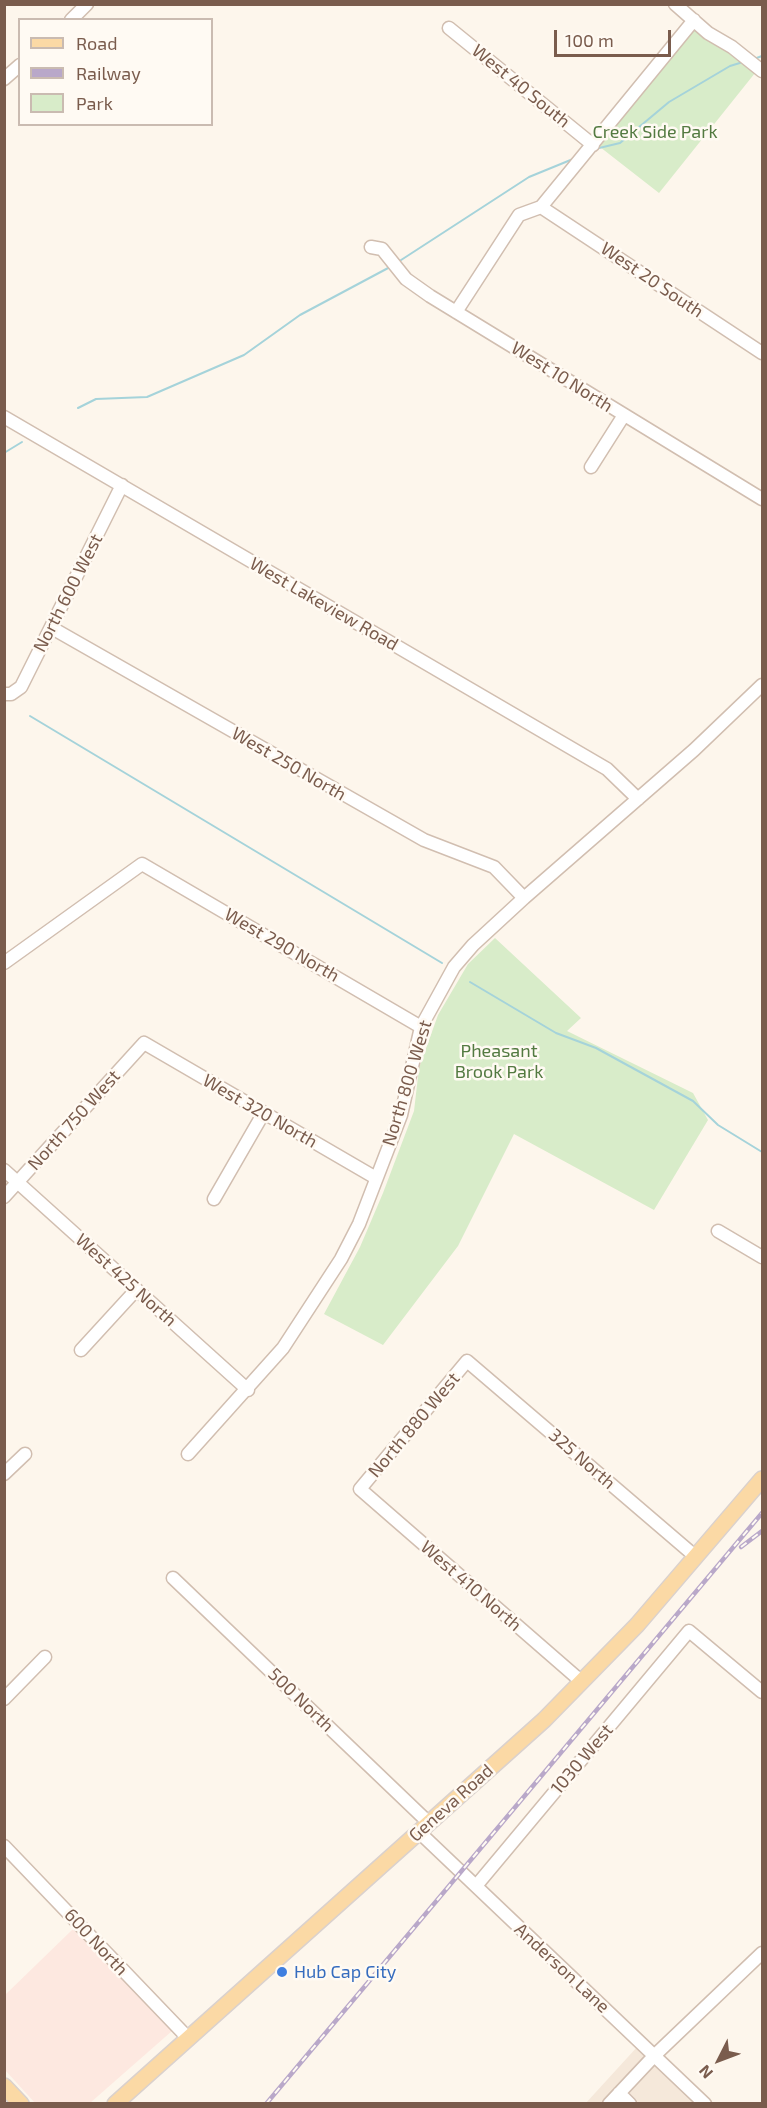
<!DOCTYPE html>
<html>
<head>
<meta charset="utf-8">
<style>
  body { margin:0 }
  #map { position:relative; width:767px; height:2108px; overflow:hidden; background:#fdf6ec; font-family:"Exo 2",sans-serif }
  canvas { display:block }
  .frame { position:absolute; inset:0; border:6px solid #7a5c4d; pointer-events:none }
  .legend { position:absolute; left:18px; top:18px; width:195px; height:108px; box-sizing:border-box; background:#fffaf3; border:2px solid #cabbb1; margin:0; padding:8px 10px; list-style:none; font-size:18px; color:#7a5c4d }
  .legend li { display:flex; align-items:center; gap:12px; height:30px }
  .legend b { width:30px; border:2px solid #cabbb1 }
  .north { position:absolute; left:689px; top:2030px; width:60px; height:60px; -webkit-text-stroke:4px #fffaf3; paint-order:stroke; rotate:228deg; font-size:16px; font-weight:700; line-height:24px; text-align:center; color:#7a5c4d }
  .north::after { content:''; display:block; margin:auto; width:21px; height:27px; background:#7a5c4d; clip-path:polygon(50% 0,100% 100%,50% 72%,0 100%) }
  .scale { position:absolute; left:554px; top:30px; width:117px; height:27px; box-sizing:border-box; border:3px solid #7a5c4d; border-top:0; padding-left:8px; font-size:18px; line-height:21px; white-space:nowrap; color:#7a5c4d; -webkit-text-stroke:4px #fffaf3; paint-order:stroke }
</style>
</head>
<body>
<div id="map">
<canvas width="767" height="2108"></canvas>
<div class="frame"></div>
<ul class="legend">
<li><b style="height:8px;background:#fbd9a5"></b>Road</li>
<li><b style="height:8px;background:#b9a8c9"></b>Railway</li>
<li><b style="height:16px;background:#d8ecc9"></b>Park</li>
</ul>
<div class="north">N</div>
<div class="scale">100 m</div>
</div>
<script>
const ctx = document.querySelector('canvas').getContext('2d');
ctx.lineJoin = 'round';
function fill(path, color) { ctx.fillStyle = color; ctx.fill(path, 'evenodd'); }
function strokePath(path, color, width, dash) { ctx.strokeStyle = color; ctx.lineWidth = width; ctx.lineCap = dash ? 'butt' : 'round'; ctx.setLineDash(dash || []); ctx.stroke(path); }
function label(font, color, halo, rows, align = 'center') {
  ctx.font = font + ' "Exo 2",sans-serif'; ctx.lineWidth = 5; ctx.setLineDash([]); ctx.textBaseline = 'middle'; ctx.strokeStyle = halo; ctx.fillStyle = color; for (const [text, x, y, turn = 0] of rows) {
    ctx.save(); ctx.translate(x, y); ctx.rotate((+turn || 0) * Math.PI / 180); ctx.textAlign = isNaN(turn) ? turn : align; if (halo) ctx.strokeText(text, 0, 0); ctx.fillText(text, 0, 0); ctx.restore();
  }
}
fill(new Path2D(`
  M 638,2046 L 697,2104 L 585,2104 Z`), '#f5e8da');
fill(new Path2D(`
  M 73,1929 L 172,2031 L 90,2103 L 35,2103 L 5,2070 L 5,1995 Z`), '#fde8e0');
fill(new Path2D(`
  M 694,20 L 759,68 L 659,193 L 600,147 L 593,145 Z
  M 495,938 L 581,1018 L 567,1031 L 693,1093 L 708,1120 L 654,1210 L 514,1134 L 458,1246 L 383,1345 L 324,1314 L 360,1247 L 383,1193 L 414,1111 L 419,1068 L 438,1015 L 468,964 Z`), '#d8ecc9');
strokePath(new Path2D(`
  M 754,59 L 762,56
  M 595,149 L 620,143 L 669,102 L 730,66 L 743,62
  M 398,262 L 529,177 L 573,159
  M 78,408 L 96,399 L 147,397 L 244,355 L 300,315 L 390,267
  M 4,453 L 22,442
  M 30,716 L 442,963
  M 470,982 L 556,1033 L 596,1048 L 693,1101 L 718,1125 L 762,1152`), '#a5d3da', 2);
const minor = new Path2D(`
  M 675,4 L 708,33 L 732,47 L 762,71
  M 71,20 L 87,4
  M 449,28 L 593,145
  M 4,79 L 20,65
  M 541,207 L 762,353
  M 371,247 L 382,249 L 406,279 L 430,296 L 762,499
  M 456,312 L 519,215 L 541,207 L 694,20
  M 4,417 L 607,769 L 638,799
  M 591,467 L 624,415
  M 52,628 L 424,840 L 494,867 L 524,898
  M 4,694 L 11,694 L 21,687 L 122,485
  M 4,963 L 142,864 L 421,1027
  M 4,1170 L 248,1390
  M 4,1197 L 144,1043 L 376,1178
  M 214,1199 L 263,1114
  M 718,1231 L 762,1257
  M 81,1350 L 136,1290
  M 188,1454 L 283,1348 L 341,1259 L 359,1224 L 401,1115 L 421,1027 L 454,967 L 473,945 L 524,898 L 694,750 L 762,685
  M 4,1474 L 25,1454
  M 173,1578 L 429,1823
  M 582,1682 L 360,1489 L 467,1361 L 696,1557
  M 4,1699 L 45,1657
  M 419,1832 L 705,2104
  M 4,1846 L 188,2038
  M 476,1886 L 689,1631 L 762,1692
  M 619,2093 L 630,2104
  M 609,2104 L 655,2055 L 762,1953`);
const major = new Path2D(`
  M 4,2086 L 21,2104
  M 115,2104 L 544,1720 L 637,1625 L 762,1479`);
strokePath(minor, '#d1beb0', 15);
strokePath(major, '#dad1cd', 18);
strokePath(minor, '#fff', 12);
strokePath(major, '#fbd9a5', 15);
const rail = new Path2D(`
  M 741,1547 L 762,1531
  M 266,2104 L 762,1513`);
strokePath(rail, '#b9a8c9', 4.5);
strokePath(rail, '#fffaf3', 2, [7]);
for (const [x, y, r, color] of [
  [282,1972,6,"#3f7fe0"]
]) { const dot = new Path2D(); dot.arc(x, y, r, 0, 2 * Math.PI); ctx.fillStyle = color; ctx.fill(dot); strokePath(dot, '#fffaf3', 2); }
label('18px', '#7a5c4d', '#fffaf3', [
  ["West 40 South",521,86,39],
  ["West 20 South",652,280,34],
  ["West 10 North",562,377,32],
  ["North 600 West",68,593,-63],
  ["West Lakeview Road",324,604,30],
  ["West 250 North",289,764,30],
  ["West 290 North",282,945,30],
  ["North 800 West",407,1083,-73],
  ["West 320 North",260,1111,30],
  ["North 750 West",74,1120,-48],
  ["West 425 North",126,1280,42],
  ["North 880 West",414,1425,-50],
  ["325 North",582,1459,41],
  ["West 410 North",471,1586,41],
  ["500 North",301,1700,44],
  ["1030 West",582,1759,-50],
  ["Geneva Road",451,1803,-42],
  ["600 North",96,1942,47],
  ["Anderson Lane",562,1968,43]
]);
label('18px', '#537a41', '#fffaf3', [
  ["Creek Side Park",655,132],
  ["Pheasant",499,1051],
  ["Brook Park",499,1072]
]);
label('18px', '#366cbe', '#fffaf3', [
  ["Hub Cap City",294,1972]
], 'left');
</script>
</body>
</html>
